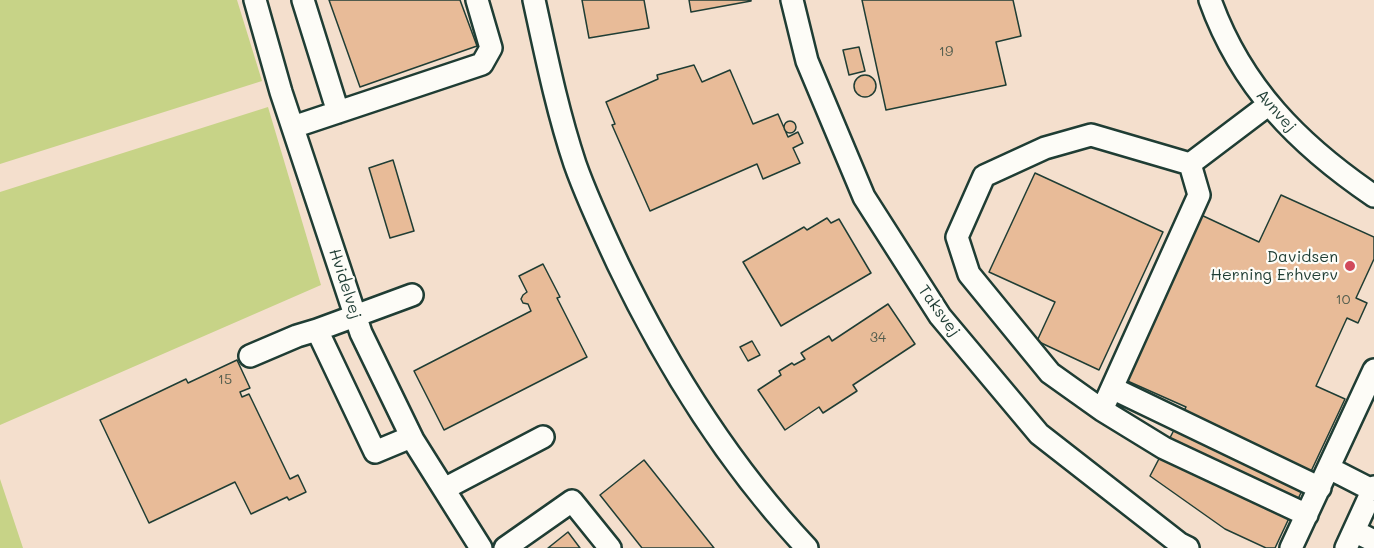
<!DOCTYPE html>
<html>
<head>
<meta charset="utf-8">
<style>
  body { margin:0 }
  canvas { display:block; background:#f9efe4 }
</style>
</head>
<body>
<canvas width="1374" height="548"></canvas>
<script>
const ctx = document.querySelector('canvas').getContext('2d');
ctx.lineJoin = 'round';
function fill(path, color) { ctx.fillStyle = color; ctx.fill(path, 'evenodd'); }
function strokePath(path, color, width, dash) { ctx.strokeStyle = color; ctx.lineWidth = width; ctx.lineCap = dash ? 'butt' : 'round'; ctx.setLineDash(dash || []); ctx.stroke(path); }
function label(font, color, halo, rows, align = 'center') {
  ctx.font = font + ' Mali,sans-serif'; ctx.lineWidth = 4.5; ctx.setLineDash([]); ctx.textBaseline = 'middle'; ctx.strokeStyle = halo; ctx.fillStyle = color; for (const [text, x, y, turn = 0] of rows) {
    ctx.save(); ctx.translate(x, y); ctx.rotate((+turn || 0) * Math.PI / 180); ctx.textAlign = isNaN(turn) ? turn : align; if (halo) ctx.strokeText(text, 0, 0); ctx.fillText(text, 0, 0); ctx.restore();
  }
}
fill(new Path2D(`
  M 0,0 L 1374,0 L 1374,548 L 0,548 Z`), '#f4dfcd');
fill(new Path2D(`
  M 0,0 L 237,0 L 262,81 L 0,164 Z
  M 268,107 L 321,285 L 0,425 L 0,192 Z
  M 0,479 L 23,548 L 0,548 Z`), '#c7d387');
const building = new Path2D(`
  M 329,0 L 460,0 L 477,46 L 360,87 Z
  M 582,0 L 644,0 L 649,28 L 589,38 Z
  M 689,0 L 751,0 L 751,1 L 691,12 Z
  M 862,0 L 1013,0 L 1021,36 L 996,42 L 1006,85 L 886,110 Z
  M 859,47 L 865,71 L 849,75 L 843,50 Z
  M 694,65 L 702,82 L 730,70 L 753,124 L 778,114 L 788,137 L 798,132 L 803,143 L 793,148 L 800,163 L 763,179 L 757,164 L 650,211 L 612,125 L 615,124 L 606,102 L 658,79 L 657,75 Z
  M854 86a11 11 0 1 1 22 0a11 11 0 1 1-22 0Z
  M784 127a6 6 0 1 1 12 0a6 6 0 1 1-12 0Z
  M 393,160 L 414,231 L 390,238 L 369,168 Z
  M 1035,173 L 1163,232 L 1099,370 L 1037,341 L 1055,302 L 989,272 Z
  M 1281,195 L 1374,237 L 1374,259 L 1356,298 L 1367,303 L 1358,323 L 1347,318 L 1316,386 L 1345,399 L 1275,548 L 1266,548 L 1225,529 L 1150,476 L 1186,407 L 1123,379 L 1199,214 L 1259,242 Z
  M 827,218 L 831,223 L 839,219 L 871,273 L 781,326 L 743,262 L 804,227 L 807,230 Z
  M 543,264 L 560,297 L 557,298 L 587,357 L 444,430 L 414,371 L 531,311 L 528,304 L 523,303 L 521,299 L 523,295 L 527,292 L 519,276 Z
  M 888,304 L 915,344 L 853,385 L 857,391 L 823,413 L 819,407 L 785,430 L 758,390 L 781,375 L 779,371 L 792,363 L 794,365 L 805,359 L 801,353 L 829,336 L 832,341 Z
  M 752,341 L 760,355 L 748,361 L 740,347 Z
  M 237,360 L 250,388 L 240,392 L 242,397 L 249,394 L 290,479 L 298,475 L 306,492 L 289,500 L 287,497 L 251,514 L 235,482 L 149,523 L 100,420 L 186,379 L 188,383 Z
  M 644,460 L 714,548 L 642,548 L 600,495 Z
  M 568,532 L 580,548 L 548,548 Z`);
fill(building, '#e8bb98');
strokePath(building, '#1f3d34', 1.5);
const minor = new Path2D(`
  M 255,0 L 281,92 L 361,333 L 413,440 L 481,548
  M 303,0 L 338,112
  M 534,0 C 546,55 557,110 575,164 C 587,198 603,232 618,264 C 667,366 729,465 807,548
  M 792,0 L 807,61 L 864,197 L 940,316 L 1039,434 L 1180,544 L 1188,548
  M 1210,0 C 1241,87 1299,145 1374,196
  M 293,127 L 482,64 L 491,48 L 477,0
  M 1190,164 L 1199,195 L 1102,410 L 1050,373 L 969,274 L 957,237 L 984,176 L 1045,148 L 1091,135 L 1190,164 L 1268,105
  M 250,356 L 297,336 L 317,330
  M 1112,388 L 1320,488
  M 1102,410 L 1164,448 L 1307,515
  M 411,437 L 375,452 L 317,330 L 412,295
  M 1329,468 L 1372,490
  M 444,489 L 543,437
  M 1354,531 L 1374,541
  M 505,548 L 572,501 L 610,548
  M 1291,548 L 1374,370
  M 1346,548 L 1374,487`);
strokePath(minor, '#1f3d34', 26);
strokePath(minor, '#fdfcf7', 21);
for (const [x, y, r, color] of [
  [1350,266,6,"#d1495b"]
]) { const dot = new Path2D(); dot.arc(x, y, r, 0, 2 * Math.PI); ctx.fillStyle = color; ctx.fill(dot); strokePath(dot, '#fdfcf7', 2); }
label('14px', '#515c4d', null, [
  ["19",946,52],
  ["10",1343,300],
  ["34",878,338],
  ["15",225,380]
]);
label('16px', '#1f3d34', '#fdfcf7', [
  ["Avnvej",1276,111,48],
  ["Hvidelvej",345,284,72],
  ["Taksvej",939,311,54]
]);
label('16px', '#1f3d34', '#fdfcf7', [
  ["Davidsen",1338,257],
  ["Herning Erhverv",1338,275]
], 'right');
</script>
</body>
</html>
